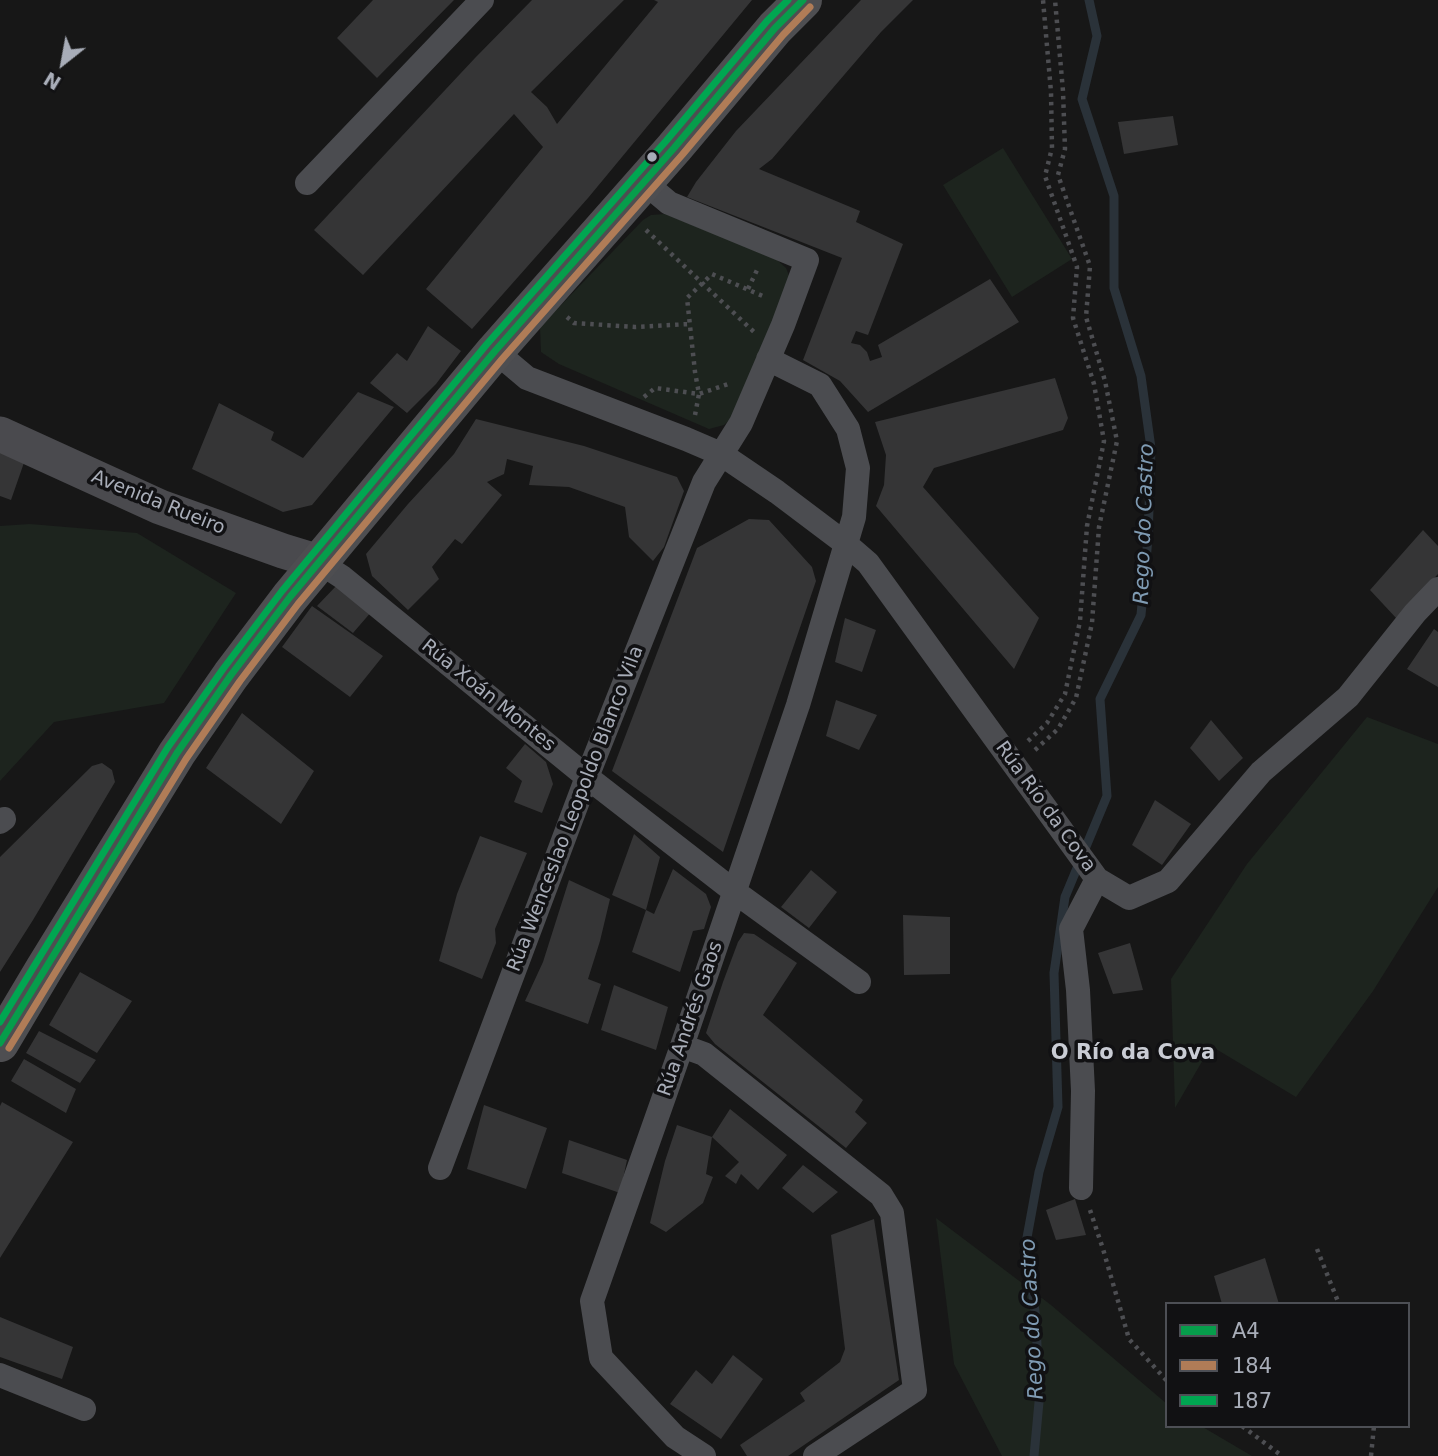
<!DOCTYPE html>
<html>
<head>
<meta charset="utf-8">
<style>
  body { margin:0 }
  #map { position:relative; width:1438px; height:1456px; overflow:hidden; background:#171717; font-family:"DejaVu Sans",sans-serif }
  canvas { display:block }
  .legend { position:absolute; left:1165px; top:1302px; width:245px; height:126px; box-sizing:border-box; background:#111113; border:2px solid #4d4f55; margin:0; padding:9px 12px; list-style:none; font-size:21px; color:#a8adb8 }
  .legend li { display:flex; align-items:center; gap:14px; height:35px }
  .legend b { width:35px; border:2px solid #4d4f55 }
  .north { position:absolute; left:28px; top:28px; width:70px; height:70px; -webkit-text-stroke:5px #111113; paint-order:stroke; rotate:211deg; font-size:19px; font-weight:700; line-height:28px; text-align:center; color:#a8adb8 }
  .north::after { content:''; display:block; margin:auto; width:24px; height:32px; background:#a8adb8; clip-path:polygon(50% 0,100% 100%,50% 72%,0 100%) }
</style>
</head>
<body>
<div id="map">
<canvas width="1438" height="1456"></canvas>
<ul class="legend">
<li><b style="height:9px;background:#069d4b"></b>A4</li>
<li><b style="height:9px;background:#b07c57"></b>184</li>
<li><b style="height:9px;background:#00a651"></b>187</li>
</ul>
<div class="north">N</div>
</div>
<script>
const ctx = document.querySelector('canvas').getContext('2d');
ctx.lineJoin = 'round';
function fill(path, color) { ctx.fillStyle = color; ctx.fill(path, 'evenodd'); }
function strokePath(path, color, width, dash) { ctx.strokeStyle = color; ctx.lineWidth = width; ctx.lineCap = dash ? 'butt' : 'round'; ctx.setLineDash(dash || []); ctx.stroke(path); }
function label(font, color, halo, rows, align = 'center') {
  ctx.font = font + ' "DejaVu Sans",sans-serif'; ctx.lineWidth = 7; ctx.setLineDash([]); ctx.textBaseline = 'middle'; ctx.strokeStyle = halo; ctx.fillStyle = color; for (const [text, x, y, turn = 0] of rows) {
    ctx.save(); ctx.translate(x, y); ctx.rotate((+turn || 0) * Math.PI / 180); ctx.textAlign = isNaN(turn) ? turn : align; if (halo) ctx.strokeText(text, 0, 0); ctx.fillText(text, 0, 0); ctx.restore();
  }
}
fill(new Path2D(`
  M 1003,148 L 1072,259 L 1012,297 L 943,185 Z
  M 665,214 L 775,258 L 786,268 L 790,278 L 736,414 L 724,425 L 709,429 L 559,364 L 541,352 L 540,327 L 643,220 L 651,215 Z
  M 30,524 L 137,533 L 236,593 L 164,703 L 54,722 L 0,781 L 0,526 Z
  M 1367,717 L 1438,744 L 1438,887 L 1373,991 L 1296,1097 L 1211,1046 L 1175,1108 L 1171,979 L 1247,864 Z
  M 936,1218 L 1051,1305 L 1167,1404 L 1167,1426 L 1201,1426 L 1252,1456 L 1002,1456 L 954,1364 Z`), '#1d241e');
strokePath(new Path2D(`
  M 1034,1456 L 1039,1402 L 1036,1319 L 1026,1243 L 1039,1172 L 1058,1107 L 1054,973 L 1065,897 L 1107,796 L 1100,699 L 1141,615 L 1148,538 L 1151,448 L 1141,376 L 1114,288 L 1114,196 L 1082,99 L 1097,36 L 1089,0`), '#2a3239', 9);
fill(new Path2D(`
  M 373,0 L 454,0 L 377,78 L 337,38 Z
  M 532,0 L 624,0 L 531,92 L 547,107 L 557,124 L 658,2 L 654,0 L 752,0 L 588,198 L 472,329 L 426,289 L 543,147 L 514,114 L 363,275 L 314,230 L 475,58 Z
  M 861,0 L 913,0 L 881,32 L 772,159 L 759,169 L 860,211 L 856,222 L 903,244 L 868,335 L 856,331 L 851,343 L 860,345 L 867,352 L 870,361 L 882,357 L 878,345 L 990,279 L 1019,322 L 868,412 L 840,381 L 803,360 L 842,258 L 687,197 L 696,182 L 736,131 Z
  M 1173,116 L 1178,145 L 1124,154 L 1118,122 Z
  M 428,326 L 461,351 L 436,384 L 407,413 L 370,383 L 397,353 L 407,361 Z
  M 1055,378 L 1068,418 L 1063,430 L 934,468 L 923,487 L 1039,618 L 1014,669 L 876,506 L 884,485 L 886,455 L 875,422 Z
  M 358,392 L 394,407 L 312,505 L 283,512 L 192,469 L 219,403 L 274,432 L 271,440 L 303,458 Z
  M 476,419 L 584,446 L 677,477 L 684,491 L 664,547 L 653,561 L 629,537 L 625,507 L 569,487 L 529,485 L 533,466 L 507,459 L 504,474 L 487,482 L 502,495 L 462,544 L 455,539 L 432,567 L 439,579 L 408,610 L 372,576 L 366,554 L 408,504 L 454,454 Z
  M 0,441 L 27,454 L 11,500 L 0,496 Z
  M 749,519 L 769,520 L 812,567 L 816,581 L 723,852 L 612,771 L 697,548 Z
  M 1423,530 L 1438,546 L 1438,574 L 1397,619 L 1370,590 Z
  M 337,585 L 372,611 L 353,633 L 317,606 Z
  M 312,606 L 383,656 L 350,697 L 282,647 Z
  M 845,618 L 876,630 L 862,672 L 835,662 Z
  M 1434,629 L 1438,632 L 1438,687 L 1407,669 Z
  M 836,700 L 877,715 L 859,750 L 826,736 Z
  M 242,713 L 314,771 L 281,824 L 206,768 Z
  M 1211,720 L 1243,758 L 1219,781 L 1190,748 Z
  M 525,744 L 546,762 L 553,784 L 542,813 L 514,802 L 522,781 L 506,768 Z
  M 102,763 L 112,770 L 115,782 L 33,920 L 0,972 L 0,857 L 92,766 Z
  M 1155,800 L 1191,824 L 1162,865 L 1132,845 Z
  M 634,834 L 660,857 L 646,910 L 654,914 L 673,869 L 706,894 L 711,907 L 704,929 L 693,931 L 680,972 L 632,952 L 646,910 L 612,895 Z
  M 480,836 L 527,853 L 495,929 L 496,943 L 482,979 L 439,961 L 457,894 Z
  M 811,870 L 837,892 L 809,928 L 781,907 Z
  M 569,880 L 610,899 L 600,941 L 588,979 L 601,984 L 588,1024 L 525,1001 L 543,962 Z
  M 903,915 L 950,917 L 950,974 L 904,975 Z
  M 744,933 L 754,934 L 797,963 L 763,1015 L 863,1100 L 855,1112 L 867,1123 L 846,1148 L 715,1044 L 706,1033 L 723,982 L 738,942 Z
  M 1130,943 L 1143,990 L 1113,994 L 1098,953 Z
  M 80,972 L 132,1001 L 97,1053 L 49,1025 Z
  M 614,985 L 668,1007 L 656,1050 L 601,1030 Z
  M 39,1031 L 96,1060 L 80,1083 L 26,1053 Z
  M 24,1059 L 76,1089 L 66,1113 L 11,1081 Z
  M 2,1102 L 73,1142 L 0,1258 L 0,1106 Z
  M 484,1105 L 547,1128 L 526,1189 L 467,1169 Z
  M 730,1109 L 787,1155 L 758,1190 L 741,1174 L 736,1184 L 725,1176 L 739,1162 L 712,1137 L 706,1174 L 713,1177 L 703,1203 L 666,1232 L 650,1223 L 665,1161 L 677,1125 L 712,1137 Z
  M 569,1140 L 627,1160 L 620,1193 L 562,1173 Z
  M 803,1165 L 838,1192 L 813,1213 L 782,1188 Z
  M 1075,1199 L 1086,1235 L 1056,1240 L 1046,1210 Z
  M 874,1219 L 899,1380 L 788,1456 L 747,1456 L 740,1445 L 805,1401 L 800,1393 L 840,1362 L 845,1349 L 831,1235 Z
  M 1265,1258 L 1279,1304 L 1222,1304 L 1214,1276 Z
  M 0,1317 L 73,1347 L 62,1379 L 0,1357 Z
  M 733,1355 L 763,1379 L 721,1439 L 670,1404 L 696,1370 L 712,1384 Z`), '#353536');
strokePath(new Path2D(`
  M 646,230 L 754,332
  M 748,289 L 758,268
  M 567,317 L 574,323 L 635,327 L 690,324
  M 644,397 L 655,388 L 699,394 L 728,384
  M 695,415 L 699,394 L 695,372 L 687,298 L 712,274 L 765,297
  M 1028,741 L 1047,723 L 1065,694 L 1080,621 L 1087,526 L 1104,441 L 1094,384 L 1073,318 L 1077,267 L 1045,176 L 1052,148 L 1051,92 L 1043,0
  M 1035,750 L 1058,729 L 1076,698 L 1092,623 L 1099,527 L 1117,441 L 1105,381 L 1086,317 L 1090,266 L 1058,175 L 1065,149 L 1063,91 L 1055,0
  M 1090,1210 L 1103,1249 L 1129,1339 L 1167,1381
  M 1317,1249 L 1339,1304
  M 1242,1426 L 1282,1456
  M 1371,1456 L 1374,1426`), '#4d4e52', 4.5, [3.5, 5]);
strokePath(new Path2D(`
  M 307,183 L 482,0
  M 495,351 L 527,378 L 686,439 L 721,454 L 777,492 L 846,544 L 868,563 L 1097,879 L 1129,898 L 1168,881 L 1261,772 L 1348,697 L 1415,613 L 1438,589
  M 319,562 L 342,577 L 587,777 L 735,892 L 859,982
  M 0,822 L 4,819
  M 682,1046 L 704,1054 L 881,1195 L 892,1213 L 915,1390 L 815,1456
  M 440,1168 L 587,777 L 704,482 L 741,423 L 783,325 L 807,260 L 669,203 L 644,182
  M 1081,1188 L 1083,1091 L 1078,990 L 1071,929 L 1097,879
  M 0,1375 L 84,1409
  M 704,1456 L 675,1437 L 601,1358 L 592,1301 L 682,1046 L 798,705 L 854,517 L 858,468 L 848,429 L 820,385 L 768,359`), '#4b4c50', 24);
strokePath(new Path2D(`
  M 0,434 L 160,507 L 283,551 L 319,562`), '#4a4a4e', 35);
strokePath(new Path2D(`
  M 0,1043 L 44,969 L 177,753 L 231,675 L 290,597 L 495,351 L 674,148 L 775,28 L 803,0`), '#4e4e51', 38);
strokePath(new Path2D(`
  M 0,1043 L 177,753 L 231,675 L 290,597 L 495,351 L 674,148 L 775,28 L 803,0`), '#069d4b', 7);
strokePath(new Path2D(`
  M 9,1048 L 186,759 L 240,681 L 298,604 L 503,358 L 682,155 L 783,35 L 810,7`), '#b07c57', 7);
strokePath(new Path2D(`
  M 0,1022 L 168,747 L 223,669 L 282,591 L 487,344 L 666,141 L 767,21 L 788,0`), '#00a651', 7);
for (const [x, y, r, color] of [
  [652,157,6,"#a8adb8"]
]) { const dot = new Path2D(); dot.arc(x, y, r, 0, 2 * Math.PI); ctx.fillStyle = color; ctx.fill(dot); strokePath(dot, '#111113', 2.5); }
label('19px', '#a8adb8', '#111113', [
  ["Avenida Rueiro",158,503,22],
  ["Rúa Xoán Montes",488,696,39],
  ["Rúa Río da Cova",1045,807,54],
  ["Rúa Wenceslao Leopoldo Blanco Vila",576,809,-69],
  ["Rúa Andrés Gaos",691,1019,-71]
]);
label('italic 21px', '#7f9bb3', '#111113', [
  ["Rego do Castro",1145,524,-88],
  ["Rego do Castro",1033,1319,-93]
]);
label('bold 21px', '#c9ccd4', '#111113', [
  ["O Río da Cova",1133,1054]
]);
</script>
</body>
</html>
